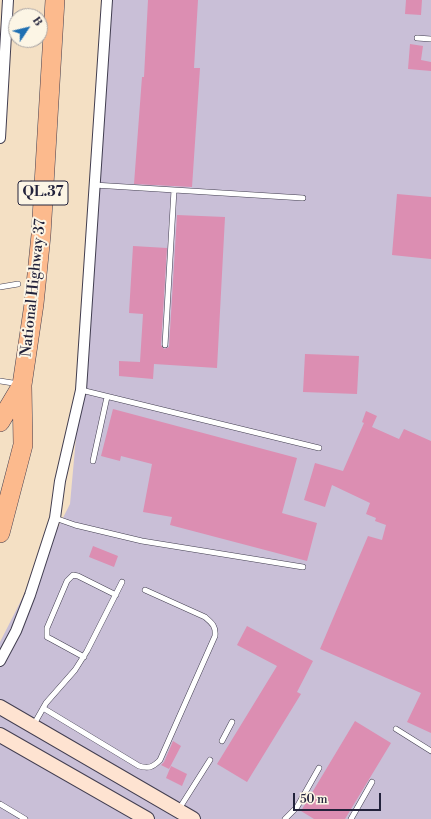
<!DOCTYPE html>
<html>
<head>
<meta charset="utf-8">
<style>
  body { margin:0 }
  #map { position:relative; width:431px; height:819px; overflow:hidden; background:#f4e0c4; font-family:"Libre Bodoni",serif }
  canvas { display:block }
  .north { position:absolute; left:8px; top:8px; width:40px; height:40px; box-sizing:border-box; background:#fcf5e5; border:1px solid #a5a1a1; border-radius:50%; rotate:55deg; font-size:11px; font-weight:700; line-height:16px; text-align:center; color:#22223b }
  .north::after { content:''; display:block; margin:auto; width:14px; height:18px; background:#1f6fb2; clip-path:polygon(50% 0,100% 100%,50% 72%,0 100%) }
  .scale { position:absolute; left:293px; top:793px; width:88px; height:18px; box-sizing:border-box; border:2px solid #22223b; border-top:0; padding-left:5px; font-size:12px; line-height:14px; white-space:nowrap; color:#22223b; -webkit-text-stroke:3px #fcf5e5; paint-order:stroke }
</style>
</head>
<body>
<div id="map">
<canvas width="431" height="819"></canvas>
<div class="north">B</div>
<div class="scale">50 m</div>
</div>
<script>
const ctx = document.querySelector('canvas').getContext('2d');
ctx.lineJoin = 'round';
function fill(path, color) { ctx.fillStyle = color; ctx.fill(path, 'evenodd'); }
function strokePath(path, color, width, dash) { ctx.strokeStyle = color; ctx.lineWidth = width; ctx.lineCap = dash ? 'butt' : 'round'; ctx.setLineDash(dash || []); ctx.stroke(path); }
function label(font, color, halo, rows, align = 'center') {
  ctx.font = font + ' "Libre Bodoni",serif'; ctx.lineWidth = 4; ctx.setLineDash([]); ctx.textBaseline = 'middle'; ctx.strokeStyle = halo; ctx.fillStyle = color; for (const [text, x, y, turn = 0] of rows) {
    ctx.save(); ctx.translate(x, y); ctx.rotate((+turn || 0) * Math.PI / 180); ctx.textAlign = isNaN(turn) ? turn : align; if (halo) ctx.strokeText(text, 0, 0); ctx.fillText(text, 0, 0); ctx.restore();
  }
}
fill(new Path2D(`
  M 104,0 L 431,0 L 431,819 L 0,819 L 0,642 L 70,504 L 99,183 Z`), '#c9bfd7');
fill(new Path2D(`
  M 148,0 L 198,0 L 194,68 L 200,68 L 192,187 L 134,184 L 142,77 L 144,77 Z
  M 406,0 L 422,0 L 421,15 L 405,14 Z
  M 410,44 L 423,46 L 421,60 L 431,62 L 431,71 L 408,69 Z
  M 397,194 L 431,197 L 431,259 L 392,255 Z
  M 177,215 L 225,217 L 217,368 L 154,364 L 153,379 L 119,376 L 119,361 L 140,362 L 143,314 L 129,313 L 133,246 L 167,248 L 161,345 L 164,349 L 169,347 Z
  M 305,354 L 359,356 L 357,394 L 303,392 Z
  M 113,409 L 297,458 L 282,513 L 317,523 L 307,561 L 170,525 L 172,517 L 143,512 L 152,464 L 121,456 L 120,461 L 101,456 Z
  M 366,411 L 377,416 L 372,427 L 399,439 L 404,429 L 431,441 L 431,733 L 407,722 L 421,693 L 320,649 L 368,536 L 382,540 L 386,525 L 375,521 L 376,518 L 366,514 L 370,503 L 332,485 L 325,507 L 304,500 L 315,463 L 343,471 L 364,423 L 362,422 Z
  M 93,546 L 118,556 L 114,567 L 89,557 Z
  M 247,626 L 313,661 L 297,692 L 301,694 L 247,782 L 217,764 L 277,666 L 237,645 Z
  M 355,721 L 391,743 L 345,819 L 314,819 L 301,811 Z
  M 173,741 L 181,746 L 169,769 L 161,765 L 164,762 Z
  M 171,766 L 187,774 L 182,786 L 166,778 Z`), '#dc8eb2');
const lane = new Path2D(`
  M 417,38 L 431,39
  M 94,185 L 303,198
  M 0,287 L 18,284
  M 165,345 L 174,190
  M 0,381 L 19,384
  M 81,390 L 319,448
  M 93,461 L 107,397
  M 55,518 L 75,525 L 142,541 L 303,567
  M 84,657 L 51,639 L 47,637 L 47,628 L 67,581 L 73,575 L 78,576 L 116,595
  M 43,708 L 139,766 C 149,769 153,767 160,760 L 215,636 C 216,626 212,623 205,617 L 145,590
  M 33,726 L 46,703 L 75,670 L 87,651 L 122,582
  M 396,729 L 431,751
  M 222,741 L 232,722
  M 0,804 L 25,819
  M 179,809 L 210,760
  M 285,819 L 297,807 L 319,768
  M 351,819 L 372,782`);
const street = new Path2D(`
  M 0,138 L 8,0
  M 0,661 L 16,631 L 30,595 L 55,518 L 60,481 L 81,390 L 107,0`);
const secondary = new Path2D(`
  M 0,707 L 193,819
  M 0,735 L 147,819`);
const highway = new Path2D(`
  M 0,422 L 22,385
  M 0,533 L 23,445 L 22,385 L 34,304 L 41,235 L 55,0`);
strokePath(lane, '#423e50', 6);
strokePath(street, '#423e50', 12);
strokePath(secondary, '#423e50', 16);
strokePath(highway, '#423e50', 20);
strokePath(lane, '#fff', 5);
strokePath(street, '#fff', 10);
strokePath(secondary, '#fee3d1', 14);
strokePath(highway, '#fcba8d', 19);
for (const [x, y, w] of [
  [43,193,50]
]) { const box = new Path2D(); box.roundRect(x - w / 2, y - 12, w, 24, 3); ctx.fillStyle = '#fcf5e5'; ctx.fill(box); strokePath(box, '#22223b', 1); }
label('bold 14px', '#22223b', null, [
  ["QL.37",43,193]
]);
label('15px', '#22223b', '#fcf5e5', [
  ["National Highway 37",34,288,-84]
]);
</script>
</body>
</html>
